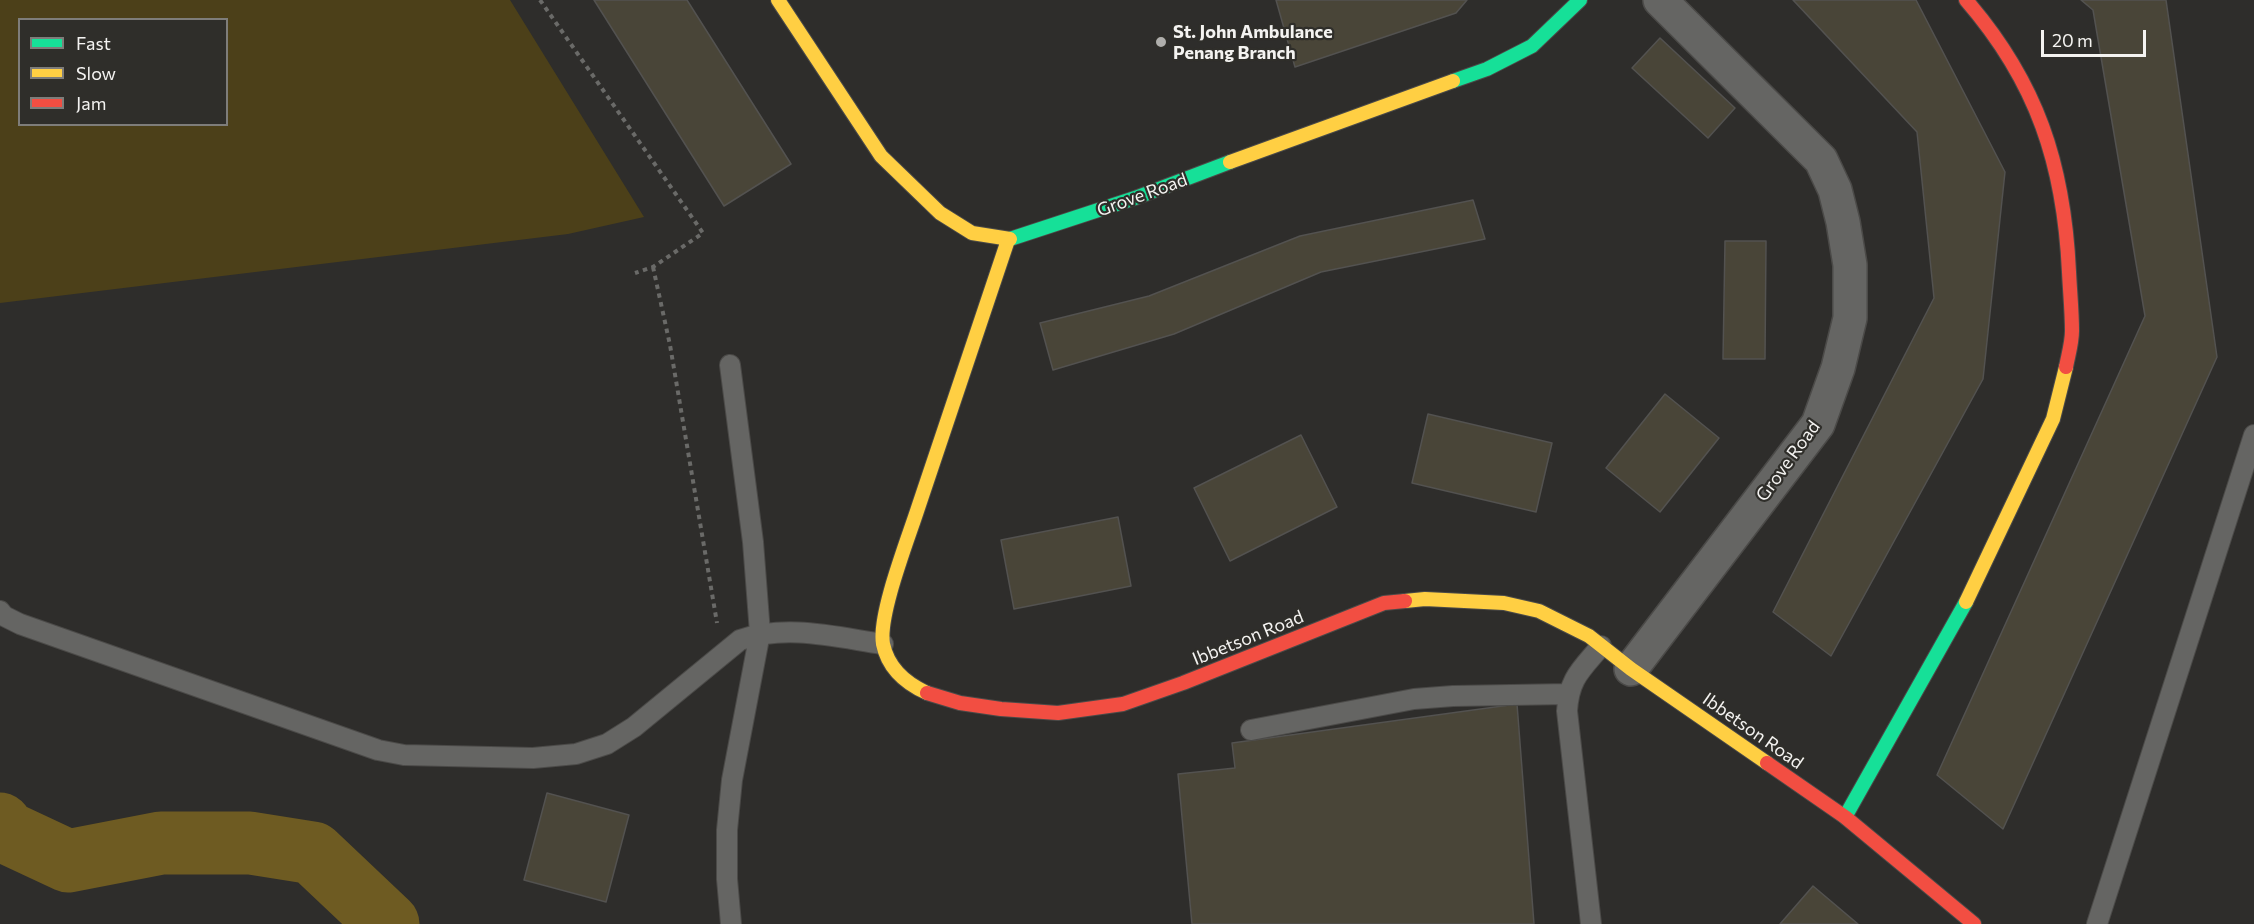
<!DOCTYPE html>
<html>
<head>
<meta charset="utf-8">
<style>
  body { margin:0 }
  #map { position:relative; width:2254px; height:924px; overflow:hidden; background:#2e2d2b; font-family:Commissioner,sans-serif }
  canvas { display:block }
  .legend { position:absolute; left:18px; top:18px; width:210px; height:108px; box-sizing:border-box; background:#2f2e2a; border:2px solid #7e7d7a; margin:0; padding:8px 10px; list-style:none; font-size:18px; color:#f4f3f1 }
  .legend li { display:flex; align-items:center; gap:12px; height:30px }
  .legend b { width:30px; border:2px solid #7e7d7a }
  .scale { position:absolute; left:2041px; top:30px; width:105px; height:27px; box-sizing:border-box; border:3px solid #f4f3f1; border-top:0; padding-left:8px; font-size:18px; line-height:21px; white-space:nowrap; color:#f4f3f1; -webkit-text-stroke:4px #2f2e2a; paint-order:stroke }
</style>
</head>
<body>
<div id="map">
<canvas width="2254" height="924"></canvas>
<ul class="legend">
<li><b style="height:8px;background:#16e098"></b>Fast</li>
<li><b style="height:8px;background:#ffcf43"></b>Slow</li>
<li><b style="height:8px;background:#f24e42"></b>Jam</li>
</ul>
<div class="scale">20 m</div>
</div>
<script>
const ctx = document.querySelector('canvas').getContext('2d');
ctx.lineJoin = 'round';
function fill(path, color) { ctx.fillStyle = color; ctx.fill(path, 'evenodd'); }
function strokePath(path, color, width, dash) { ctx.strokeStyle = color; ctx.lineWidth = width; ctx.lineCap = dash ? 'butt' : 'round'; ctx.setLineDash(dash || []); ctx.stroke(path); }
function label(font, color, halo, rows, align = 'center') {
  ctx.font = font + ' Commissioner,sans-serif'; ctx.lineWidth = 4.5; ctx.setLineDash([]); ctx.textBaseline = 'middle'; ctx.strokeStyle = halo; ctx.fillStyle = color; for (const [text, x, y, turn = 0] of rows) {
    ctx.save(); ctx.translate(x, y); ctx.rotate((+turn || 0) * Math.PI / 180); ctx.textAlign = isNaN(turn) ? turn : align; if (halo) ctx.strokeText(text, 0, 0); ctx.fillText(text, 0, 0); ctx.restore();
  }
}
fill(new Path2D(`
  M 0,0 L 510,0 L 644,217 L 568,234 L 0,303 ZM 20,20 L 226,20 L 226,124 L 20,124 Z`), '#4c4019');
strokePath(new Path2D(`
  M 0,824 L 6,832 L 68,861 L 161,843 L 250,843 L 313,853 L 388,924`), '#6e5b22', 63);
const building = new Path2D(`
  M 594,0 L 687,0 L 791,164 L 724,206 Z
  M 1276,0 L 1467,0 L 1456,13 L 1295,67 Z
  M 1793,0 L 1916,0 L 2005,172 L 1983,379 L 1831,656 L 1773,612 L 1934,298 L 1917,132 Z
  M 2081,0 L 2166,0 L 2217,357 L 2003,829 L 1937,775 L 2145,316 L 2093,10 Z
  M 1660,38 L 1735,108 L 1708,138 L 1632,68 Z
  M 1473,200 L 1485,239 L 1321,272 L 1174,334 L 1053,370 L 1040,323 L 1149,296 L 1300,236 Z
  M 1725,241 L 1766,241 L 1765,359 L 1723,359 Z
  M 1665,394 L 1719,438 L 1660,512 L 1606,468 Z
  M 1428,414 L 1552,443 L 1536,512 L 1412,483 Z
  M 1301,435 L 1337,507 L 1230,561 L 1194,488 Z
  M 1118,517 L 1131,586 L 1014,609 L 1001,540 Z
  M 1517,704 L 1534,924 L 1192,924 L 1178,774 L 1235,768 L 1232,743 Z
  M 547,793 L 629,815 L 606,902 L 524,880 Z
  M 1813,886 L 1858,924 L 1780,924 Z`);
fill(building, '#494538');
strokePath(building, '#535250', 1.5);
const lane = new Path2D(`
  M 730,365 L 753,542 L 760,633 L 732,780 L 727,830 L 727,879 L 731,924
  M 0,611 L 4,616 L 20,624 L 378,750 L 404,755 L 533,758 L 576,754 L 607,744 L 634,727 L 740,640 C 787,624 835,637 883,644
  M 1251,730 L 1414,699 L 1453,696 L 1568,694
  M 1591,924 L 1567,711 C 1569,678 1581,670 1601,646
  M 2097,924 L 2254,435`);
const street = new Path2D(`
  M 1631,669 L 1818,424 L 1838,368 L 1850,318 L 1850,265 L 1843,222 L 1835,190 L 1821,160 L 1660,0`);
const fast = new Path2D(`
  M 1453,81 L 1487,69 L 1532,46 L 1580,0
  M 1010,239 L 1135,198 L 1230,162
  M 1845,817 L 1966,602`);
const slow = new Path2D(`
  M 778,0 L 881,156 L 940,213 L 972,233 L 1010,239
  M 1230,162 L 1453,81
  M 1405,601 L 1425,599 L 1504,603 L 1539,611 L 1589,636 L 1631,669 L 1767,763
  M 1966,602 L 2053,419 L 2066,367
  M 927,693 C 905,683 888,668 883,644 C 878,615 908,539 918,508 C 948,419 978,329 1008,240`);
const jam = new Path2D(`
  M 1966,0 C 2037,82 2064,164 2069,272 C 2070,292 2072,312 2072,331 C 2072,343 2068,356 2066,367
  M 927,693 L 960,703 L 1001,709 L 1058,713 L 1123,704 L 1183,683 L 1384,603 L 1405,601
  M 1767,763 L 1845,817 L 1974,924`);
strokePath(lane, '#4b4a48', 22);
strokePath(street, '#4b4a48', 36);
strokePath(fast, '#4b4a48', 16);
strokePath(slow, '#4b4a48', 16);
strokePath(jam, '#4b4a48', 16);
strokePath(new Path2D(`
  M 540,0 L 703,233 L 653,267 L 635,273
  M 653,267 L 670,345 L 717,623`), '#6a6a68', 4, [4.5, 4.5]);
strokePath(lane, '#656563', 20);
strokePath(street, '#656563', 33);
strokePath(fast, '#16e098', 14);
strokePath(slow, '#ffcf43', 14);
strokePath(jam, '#f24e42', 14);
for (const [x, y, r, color] of [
  [1161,42,6,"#afaeac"]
]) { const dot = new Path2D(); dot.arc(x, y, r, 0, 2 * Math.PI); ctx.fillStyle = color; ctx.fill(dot); strokePath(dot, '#2f2e2a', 2); }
label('bold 18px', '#f4f3f1', '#2f2e2a', [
  ["St. John Ambulance",1173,32],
  ["Penang Branch",1173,53]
], 'left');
label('18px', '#f4f3f1', '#2f2e2a', [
  ["Grove Road",1142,195,-20],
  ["Grove Road",1788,461,-54],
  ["Ibbetson Road",1248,638,-22],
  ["Ibbetson Road",1753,731,35]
]);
</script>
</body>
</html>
